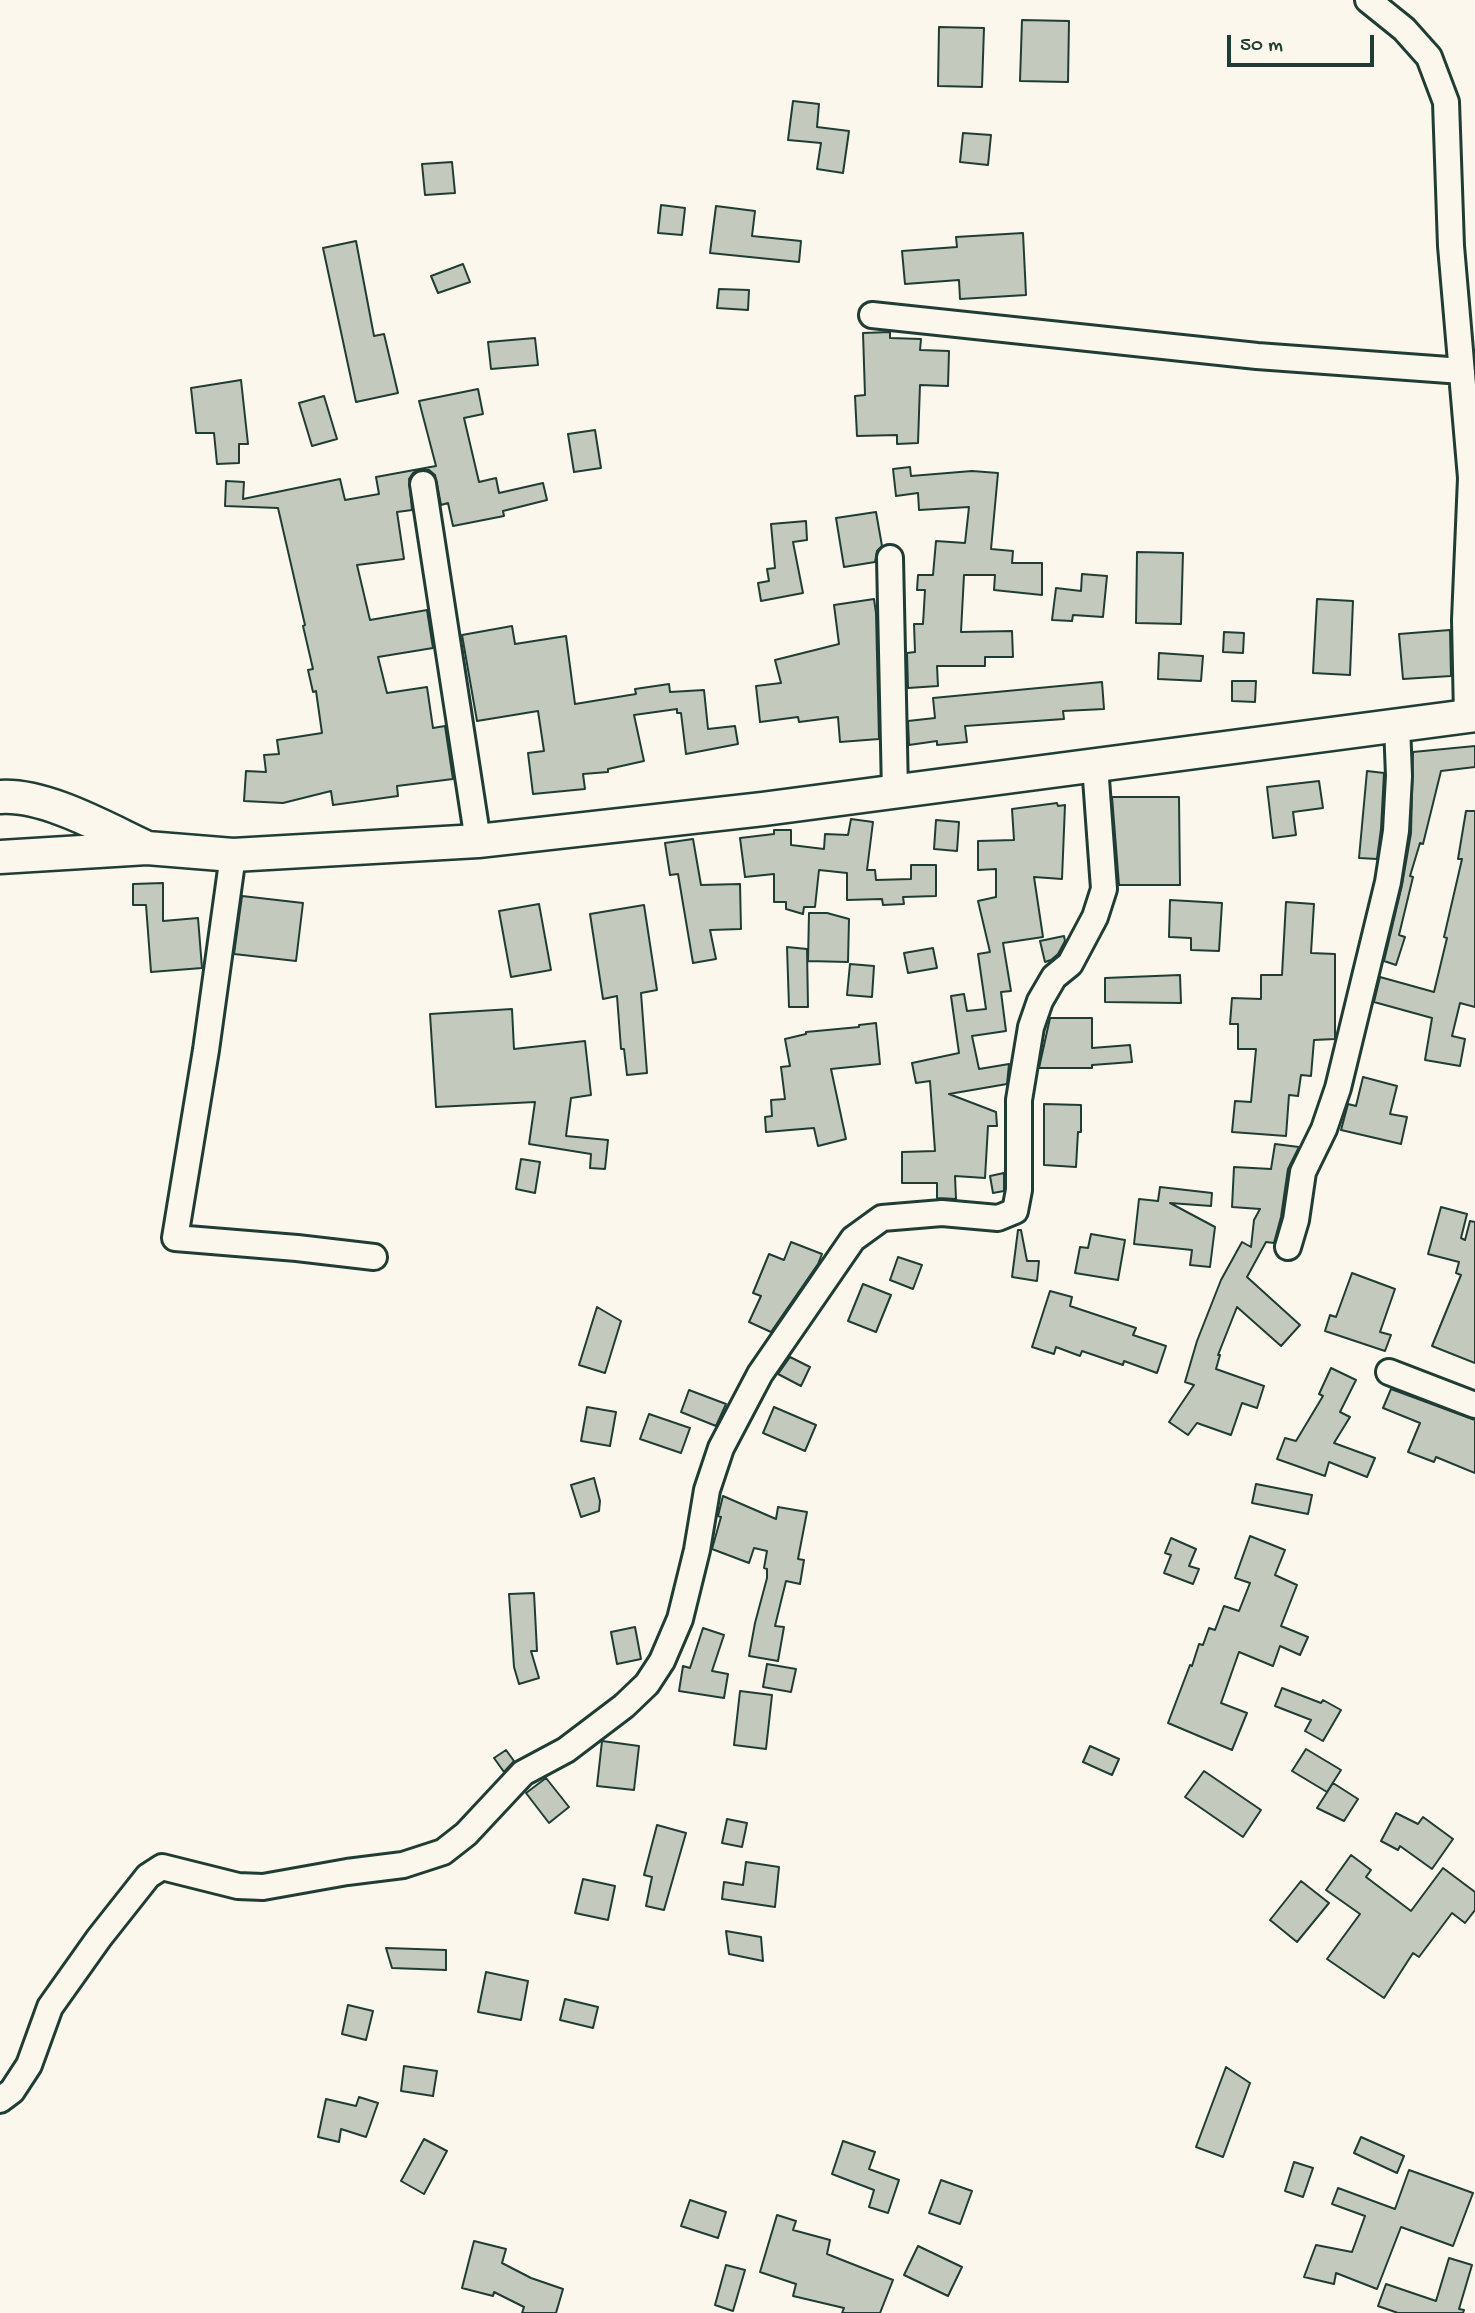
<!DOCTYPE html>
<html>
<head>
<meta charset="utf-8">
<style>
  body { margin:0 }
  #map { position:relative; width:1475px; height:2313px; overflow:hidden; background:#fbf7ec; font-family:"Gochi Hand",sans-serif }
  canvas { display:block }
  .scale { position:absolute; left:1227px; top:35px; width:147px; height:32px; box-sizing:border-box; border:4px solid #1f3d34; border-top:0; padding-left:9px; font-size:21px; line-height:24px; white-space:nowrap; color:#1f3d34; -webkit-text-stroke:5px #fbf7ec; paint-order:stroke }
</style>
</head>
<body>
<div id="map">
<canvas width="1475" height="2313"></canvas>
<div class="scale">50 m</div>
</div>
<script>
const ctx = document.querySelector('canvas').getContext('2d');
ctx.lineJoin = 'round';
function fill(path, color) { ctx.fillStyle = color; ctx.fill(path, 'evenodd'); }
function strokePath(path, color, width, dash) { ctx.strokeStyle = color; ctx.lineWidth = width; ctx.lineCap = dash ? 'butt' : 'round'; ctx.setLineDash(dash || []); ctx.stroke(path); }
const building = new Path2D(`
  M 1022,20 L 1069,21 L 1068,82 L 1020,81 Z
  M 939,27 L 984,28 L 982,87 L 938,86 Z
  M 793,101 L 819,104 L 817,127 L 849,131 L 843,173 L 817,169 L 821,143 L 788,140 Z
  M 963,133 L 991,135 L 988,165 L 960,162 Z
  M 452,162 L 455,193 L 425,195 L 422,164 Z
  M 661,205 L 685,208 L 682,235 L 658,233 Z
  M 716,206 L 755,211 L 752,236 L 801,241 L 799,262 L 710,253 Z
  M 1023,233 L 1026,295 L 960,299 L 959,280 L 905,284 L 902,251 L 957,247 L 956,237 Z
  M 356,241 L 374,336 L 384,334 L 398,393 L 356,402 L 323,248 Z
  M 463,264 L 470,282 L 438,293 L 431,276 Z
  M 719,289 L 749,290 L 748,310 L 717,308 Z
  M 890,332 L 890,338 L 921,339 L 920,350 L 949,351 L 948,386 L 920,385 L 918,443 L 897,444 L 897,435 L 857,436 L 855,396 L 865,395 L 863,333 Z
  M 535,338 L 538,365 L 491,369 L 488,342 Z
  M 241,380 L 248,444 L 239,444 L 239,463 L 217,464 L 214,433 L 196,433 L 191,388 Z
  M 478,389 L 483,414 L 464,418 L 479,482 L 496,478 L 499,493 L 543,483 L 547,500 L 503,511 L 504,516 L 453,526 L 448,503 L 441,505 L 435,475 L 429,470 L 420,469 L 413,473 L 409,479 L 412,510 L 397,512 L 404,559 L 357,565 L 370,620 L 427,610 L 433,648 L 378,657 L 387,693 L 427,687 L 433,728 L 445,726 L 453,779 L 397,786 L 398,796 L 333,805 L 331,791 L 283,803 L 244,801 L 246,771 L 266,772 L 264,755 L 279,754 L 277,740 L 322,733 L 316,691 L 313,692 L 308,670 L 313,669 L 303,626 L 305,625 L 278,508 L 225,506 L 226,481 L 244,482 L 243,499 L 340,479 L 345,500 L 379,494 L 376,477 L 436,466 L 419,401 Z
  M 324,396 L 337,439 L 312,446 L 299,403 Z
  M 595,430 L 601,468 L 574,472 L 568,434 Z
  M 910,467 L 911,476 L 972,471 L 998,473 L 991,549 L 1013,551 L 1012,563 L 1042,563 L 1042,595 L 994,590 L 995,575 L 964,575 L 961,632 L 1012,631 L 1013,657 L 985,657 L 985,666 L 937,666 L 938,686 L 908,688 L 907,653 L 915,652 L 914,624 L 923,624 L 925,590 L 917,590 L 918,575 L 933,575 L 936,541 L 965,543 L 969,507 L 919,510 L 918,493 L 896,496 L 893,469 Z
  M 876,512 L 882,546 L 877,551 L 875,562 L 844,567 L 836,518 Z
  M 806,521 L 807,540 L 793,542 L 803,593 L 761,601 L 758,583 L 769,581 L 767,569 L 775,568 L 771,524 Z
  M 1137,552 L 1183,553 L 1181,624 L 1136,623 Z
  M 1082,574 L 1107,576 L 1103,617 L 1073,615 L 1072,621 L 1052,620 L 1056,588 L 1081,591 Z
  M 874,599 L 876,613 L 879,739 L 840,742 L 838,717 L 799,722 L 798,717 L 760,722 L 756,686 L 781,683 L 775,660 L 839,644 L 834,605 Z
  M 1317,599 L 1353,601 L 1350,675 L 1313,673 Z
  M 512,626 L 515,644 L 566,636 L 575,704 L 636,694 L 635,689 L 669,684 L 670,692 L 704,690 L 708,729 L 735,726 L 738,744 L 686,754 L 681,713 L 677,713 L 677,709 L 634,715 L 644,761 L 608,769 L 608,772 L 583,774 L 585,789 L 533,794 L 528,753 L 544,751 L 538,711 L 477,721 L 462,635 Z
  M 1450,630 L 1451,676 L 1403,679 L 1399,634 Z
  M 1224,632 L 1244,633 L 1243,653 L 1223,652 Z
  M 1159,653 L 1203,656 L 1201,681 L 1158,679 Z
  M 1232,681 L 1256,681 L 1255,702 L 1232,701 Z
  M 1102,682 L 1104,709 L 1063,711 L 1064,719 L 965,726 L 967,742 L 937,745 L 937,741 L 909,745 L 908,721 L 935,718 L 933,698 Z
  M 1475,746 L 1475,767 L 1441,771 L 1423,844 L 1420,843 L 1410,876 L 1413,877 L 1399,935 L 1405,937 L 1396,965 L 1384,961 L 1402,885 L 1411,833 L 1413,752 Z
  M 1367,771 L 1384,773 L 1381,829 L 1377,859 L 1359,858 Z
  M 1319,781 L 1323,808 L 1293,812 L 1296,835 L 1273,838 L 1267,787 Z
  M 1112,797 L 1179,797 L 1180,885 L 1119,885 Z
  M 1057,803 L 1058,806 L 1065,805 L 1062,879 L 1034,877 L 1043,937 L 1003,943 L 1011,991 L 1001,992 L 1006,1031 L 972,1036 L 979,1069 L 1009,1064 L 1007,1084 L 949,1094 L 996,1112 L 997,1126 L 988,1126 L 985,1178 L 955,1176 L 956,1199 L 937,1198 L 937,1183 L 902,1183 L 902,1152 L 935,1151 L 930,1081 L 916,1083 L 912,1063 L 959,1053 L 951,996 L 964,994 L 967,1011 L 986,1009 L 978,954 L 990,952 L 978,901 L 996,897 L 996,869 L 978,870 L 978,841 L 1014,840 L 1012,809 Z
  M 1466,811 L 1475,811 L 1475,1007 L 1460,1003 L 1452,1036 L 1465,1039 L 1460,1066 L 1425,1060 L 1432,1018 L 1374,1002 L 1380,977 L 1434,992 L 1447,938 L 1444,937 L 1462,859 L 1458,859 Z
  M 851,819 L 873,822 L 867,870 L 875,870 L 876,880 L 911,879 L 911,865 L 936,865 L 936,896 L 903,897 L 904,904 L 883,905 L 882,899 L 847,900 L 847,873 L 819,870 L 815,907 L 804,907 L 803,914 L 786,909 L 786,902 L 774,902 L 774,874 L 745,877 L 740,838 L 774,834 L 774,830 L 791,830 L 791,845 L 824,849 L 825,834 L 848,835 Z
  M 936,820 L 959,822 L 957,851 L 934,849 Z
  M 693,839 L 701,885 L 740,884 L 741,929 L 710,930 L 716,959 L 693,963 L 678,874 L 670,875 L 665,843 Z
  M 163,883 L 163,921 L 198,918 L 202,968 L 151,972 L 146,905 L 133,905 L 133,884 Z
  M 242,896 L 303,903 L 296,961 L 234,954 Z
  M 1170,900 L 1222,903 L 1219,951 L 1191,950 L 1191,938 L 1169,937 Z
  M 1286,902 L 1314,904 L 1311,953 L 1335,954 L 1335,1039 L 1314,1040 L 1311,1076 L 1301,1075 L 1298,1096 L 1289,1095 L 1286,1136 L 1232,1132 L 1235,1101 L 1251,1102 L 1256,1049 L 1238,1049 L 1238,1024 L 1230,1024 L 1232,998 L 1261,999 L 1261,975 L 1282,975 Z
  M 539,904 L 551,970 L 511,977 L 499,911 Z
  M 644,905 L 657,990 L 641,993 L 647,1073 L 627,1075 L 624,1049 L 621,1049 L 617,996 L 603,999 L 590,914 Z
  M 809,913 L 827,913 L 849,919 L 848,962 L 808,961 Z
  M 1064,936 L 1065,941 L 1058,954 L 1051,960 L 1045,962 L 1040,941 Z
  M 787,947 L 807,949 L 808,1007 L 789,1007 Z
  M 933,948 L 937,968 L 908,973 L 904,953 Z
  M 850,964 L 874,966 L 872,997 L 847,995 Z
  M 1180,975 L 1181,1003 L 1105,1002 L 1105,978 Z
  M 512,1009 L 514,1049 L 585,1041 L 591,1095 L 571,1098 L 566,1136 L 608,1140 L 605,1169 L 590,1168 L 591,1154 L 529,1144 L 535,1102 L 436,1107 L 430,1014 Z
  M 1050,1018 L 1092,1018 L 1092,1048 L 1130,1045 L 1132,1062 L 1092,1065 L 1092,1068 L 1039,1068 Z
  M 876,1023 L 880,1064 L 831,1069 L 846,1139 L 818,1146 L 814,1128 L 766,1132 L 765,1117 L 772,1116 L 771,1100 L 785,1099 L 781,1067 L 790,1066 L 785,1039 L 806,1034 L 806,1032 L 859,1027 L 859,1025 Z
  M 1363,1077 L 1397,1086 L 1390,1114 L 1407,1117 L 1401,1144 L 1341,1130 L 1348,1104 L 1356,1106 Z
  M 1044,1104 L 1081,1105 L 1081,1132 L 1078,1132 L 1076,1167 L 1044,1165 Z
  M 1275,1144 L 1299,1147 L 1288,1169 L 1281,1217 L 1274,1243 L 1266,1242 L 1247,1277 L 1300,1325 L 1281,1346 L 1237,1307 L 1218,1355 L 1220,1355 L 1216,1369 L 1264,1386 L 1257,1408 L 1242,1403 L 1231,1435 L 1197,1423 L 1188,1435 L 1169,1422 L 1194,1385 L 1185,1382 L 1197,1341 L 1221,1280 L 1242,1242 L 1251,1247 L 1254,1220 L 1260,1209 L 1232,1207 L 1234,1167 L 1271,1169 Z
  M 521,1159 L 540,1162 L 535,1193 L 516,1189 Z
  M 1004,1173 L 1004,1191 L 993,1193 L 990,1176 Z
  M 1160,1187 L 1212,1193 L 1211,1206 L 1170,1203 L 1215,1227 L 1210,1267 L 1190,1265 L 1192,1250 L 1134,1244 L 1139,1199 L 1158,1201 Z
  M 1441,1207 L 1467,1214 L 1461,1238 L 1465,1240 L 1470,1221 L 1475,1222 L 1475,1363 L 1432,1346 L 1461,1275 L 1456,1273 L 1459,1262 L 1428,1254 Z
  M 1018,1230 L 1021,1230 L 1027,1261 L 1039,1261 L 1037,1281 L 1012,1277 Z
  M 1091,1234 L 1125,1240 L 1118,1280 L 1075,1273 L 1080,1247 L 1088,1248 Z
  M 791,1242 L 822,1254 L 818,1264 L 771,1332 L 749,1322 L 761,1296 L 753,1293 L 769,1254 L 784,1260 Z
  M 898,1257 L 922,1265 L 913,1289 L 890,1280 Z
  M 1352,1273 L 1395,1289 L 1380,1332 L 1391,1335 L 1385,1351 L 1325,1331 L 1330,1315 L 1336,1317 Z
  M 863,1284 L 891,1295 L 876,1332 L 848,1321 Z
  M 1050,1291 L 1072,1297 L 1070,1306 L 1136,1328 L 1133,1335 L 1166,1346 L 1157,1373 L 1124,1361 L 1123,1365 L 1082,1351 L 1080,1356 L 1056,1347 L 1054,1354 L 1032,1347 Z
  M 597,1307 L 621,1321 L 605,1373 L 579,1365 Z
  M 790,1357 L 810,1367 L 801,1386 L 778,1374 Z
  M 1331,1368 L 1356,1380 L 1340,1412 L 1350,1417 L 1334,1443 L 1375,1458 L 1367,1477 L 1329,1462 L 1325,1476 L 1277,1459 L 1285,1438 L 1296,1441 L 1323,1396 L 1319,1394 Z
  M 1391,1389 L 1475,1420 L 1475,1473 L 1436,1457 L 1434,1462 L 1408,1452 L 1420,1423 L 1383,1408 Z
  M 689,1390 L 726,1404 L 716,1426 L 681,1412 Z
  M 587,1407 L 616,1412 L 610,1446 L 581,1441 Z
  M 774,1407 L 816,1425 L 805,1451 L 763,1433 Z
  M 649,1414 L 690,1428 L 681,1453 L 640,1439 Z
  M 594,1478 L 600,1501 L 599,1511 L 581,1517 L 571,1485 Z
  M 1256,1484 L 1312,1495 L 1308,1514 L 1252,1503 Z
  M 723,1496 L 776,1519 L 778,1507 L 807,1512 L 798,1559 L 804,1560 L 800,1584 L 786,1581 L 775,1626 L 784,1627 L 778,1661 L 749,1656 L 755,1623 L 767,1578 L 767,1569 L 764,1568 L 767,1551 L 754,1548 L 749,1563 L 712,1549 L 721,1517 L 718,1516 Z
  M 1250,1536 L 1285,1550 L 1275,1575 L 1297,1585 L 1281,1626 L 1308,1637 L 1300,1655 L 1280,1646 L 1273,1666 L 1239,1652 L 1221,1703 L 1247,1713 L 1232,1750 L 1168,1723 L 1190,1665 L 1192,1666 L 1199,1644 L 1203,1645 L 1209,1628 L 1215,1630 L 1224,1606 L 1239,1611 L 1250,1583 L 1235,1578 Z
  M 1171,1538 L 1196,1549 L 1189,1566 L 1199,1569 L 1193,1584 L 1164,1573 L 1171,1555 L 1165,1553 Z
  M 534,1593 L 537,1651 L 531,1651 L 539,1678 L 519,1684 L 514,1667 L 509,1594 Z
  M 635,1627 L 641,1659 L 617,1664 L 611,1632 Z
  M 703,1628 L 724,1635 L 712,1671 L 728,1674 L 724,1698 L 679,1691 L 683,1666 L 690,1668 Z
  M 767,1664 L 796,1669 L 791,1692 L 763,1687 Z
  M 1282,1688 L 1321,1703 L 1323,1700 L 1341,1710 L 1323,1741 L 1305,1731 L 1311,1720 L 1275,1706 Z
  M 740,1691 L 772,1695 L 766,1749 L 734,1745 Z
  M 602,1741 L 639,1746 L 634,1790 L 597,1786 Z
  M 1090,1746 L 1119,1759 L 1112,1775 L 1083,1762 Z
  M 1306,1749 L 1341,1770 L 1327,1792 L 1292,1771 Z
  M 506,1750 L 514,1761 L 504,1772 L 494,1758 Z
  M 1204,1771 L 1261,1810 L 1243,1837 L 1185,1797 Z
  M 546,1778 L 569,1807 L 549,1823 L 526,1793 Z
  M 1333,1783 L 1358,1799 L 1344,1821 L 1317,1808 Z
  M 1396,1813 L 1418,1824 L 1423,1817 L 1453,1839 L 1432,1869 L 1400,1846 L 1398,1850 L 1381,1841 Z
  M 727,1819 L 747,1823 L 742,1847 L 722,1843 Z
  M 657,1825 L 686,1833 L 664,1910 L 646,1906 L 652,1877 L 644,1875 Z
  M 1351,1855 L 1371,1870 L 1366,1877 L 1411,1911 L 1443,1868 L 1475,1892 L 1475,1910 L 1465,1923 L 1452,1913 L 1419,1957 L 1413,1953 L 1384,1998 L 1327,1959 L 1360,1914 L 1326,1890 Z
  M 746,1862 L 779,1867 L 775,1907 L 722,1899 L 724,1882 L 743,1885 Z
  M 583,1879 L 615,1886 L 608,1920 L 575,1913 Z
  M 1301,1881 L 1329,1903 L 1297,1942 L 1270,1920 Z
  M 726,1931 L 761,1937 L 763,1961 L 729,1954 Z
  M 386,1948 L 446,1950 L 446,1970 L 392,1968 Z
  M 486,1972 L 528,1981 L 521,2020 L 478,2012 Z
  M 565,1999 L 598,2007 L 593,2028 L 560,2020 Z
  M 348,2005 L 373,2011 L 366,2040 L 342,2034 Z
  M 404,2066 L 437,2071 L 433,2096 L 401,2091 Z
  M 1226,2067 L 1250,2083 L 1223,2157 L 1196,2147 Z
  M 359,2097 L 378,2103 L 366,2137 L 341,2129 L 339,2142 L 318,2137 L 326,2099 L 356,2106 Z
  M 1361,2137 L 1404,2156 L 1397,2173 L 1354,2153 Z
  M 424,2139 L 447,2151 L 424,2194 L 401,2181 Z
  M 843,2141 L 875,2152 L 869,2169 L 899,2180 L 888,2213 L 869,2207 L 874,2190 L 832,2174 Z
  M 1294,2162 L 1313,2168 L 1303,2197 L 1285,2191 Z
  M 1409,2170 L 1473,2193 L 1453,2246 L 1401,2227 L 1377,2289 L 1336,2273 L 1334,2284 L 1304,2277 L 1316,2245 L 1352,2252 L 1365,2216 L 1332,2204 L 1338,2188 L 1395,2209 Z
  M 941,2180 L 972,2191 L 960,2224 L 929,2213 Z
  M 690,2200 L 726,2212 L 718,2238 L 681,2226 Z
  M 777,2215 L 796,2221 L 793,2230 L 830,2240 L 827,2254 L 893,2280 L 880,2313 L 842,2313 L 844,2308 L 793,2296 L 796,2284 L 760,2272 Z
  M 474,2241 L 506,2249 L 502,2263 L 531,2278 L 563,2289 L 556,2313 L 522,2313 L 524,2307 L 494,2292 L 493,2296 L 462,2288 Z
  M 918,2246 L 962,2267 L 948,2296 L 904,2275 Z
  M 1449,2258 L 1472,2265 L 1459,2309 L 1464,2310 L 1463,2313 L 1398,2313 L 1378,2306 L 1386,2284 L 1436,2301 Z
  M 726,2265 L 745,2270 L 733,2311 L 715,2305 Z`);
fill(building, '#c4c9be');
strokePath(building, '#1f3d34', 2);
const minor = new Path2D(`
  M 1368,0 L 1404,29 L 1429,57 L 1446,102 L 1451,246 L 1471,478 L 1465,620 L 1467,716
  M 872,315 L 1257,356 L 1462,371
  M 423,484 L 478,841
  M 890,558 L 895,792
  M 233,855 L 206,1050 L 175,1238 L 297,1248 L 374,1257
  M 1288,1247 L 1296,1220 L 1303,1172 L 1324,1129 L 1338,1088 L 1388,882 L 1396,831 L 1399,776 L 1397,725
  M 1389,1372 L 1475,1405
  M 0,2100 L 12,2091 L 29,2065 L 50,2007 L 99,1938 L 148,1876 L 162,1867 L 238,1886 L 263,1887 L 347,1872 L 403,1865 L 443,1852 L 466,1834 L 523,1773 L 566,1750 L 624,1706 L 647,1684 L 662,1661 L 680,1619 L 697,1550 L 707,1490 L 721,1448 L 760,1374 L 853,1239 L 882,1218 L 942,1213 L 998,1218 L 1015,1211 L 1019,1190 L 1019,1100 L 1031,1027 L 1040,1001 L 1054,977 L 1070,964 L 1095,917 L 1104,889 L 1095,765`);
const major = new Path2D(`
  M 0,797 C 44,794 103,827 143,846
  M 0,857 L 147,848 L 233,855 L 478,841 L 763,809 L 1475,715`);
strokePath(minor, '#1f3d34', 30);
strokePath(major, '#1f3d34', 37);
strokePath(minor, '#fbf7ec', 24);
strokePath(major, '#fbf7ec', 32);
</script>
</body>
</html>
